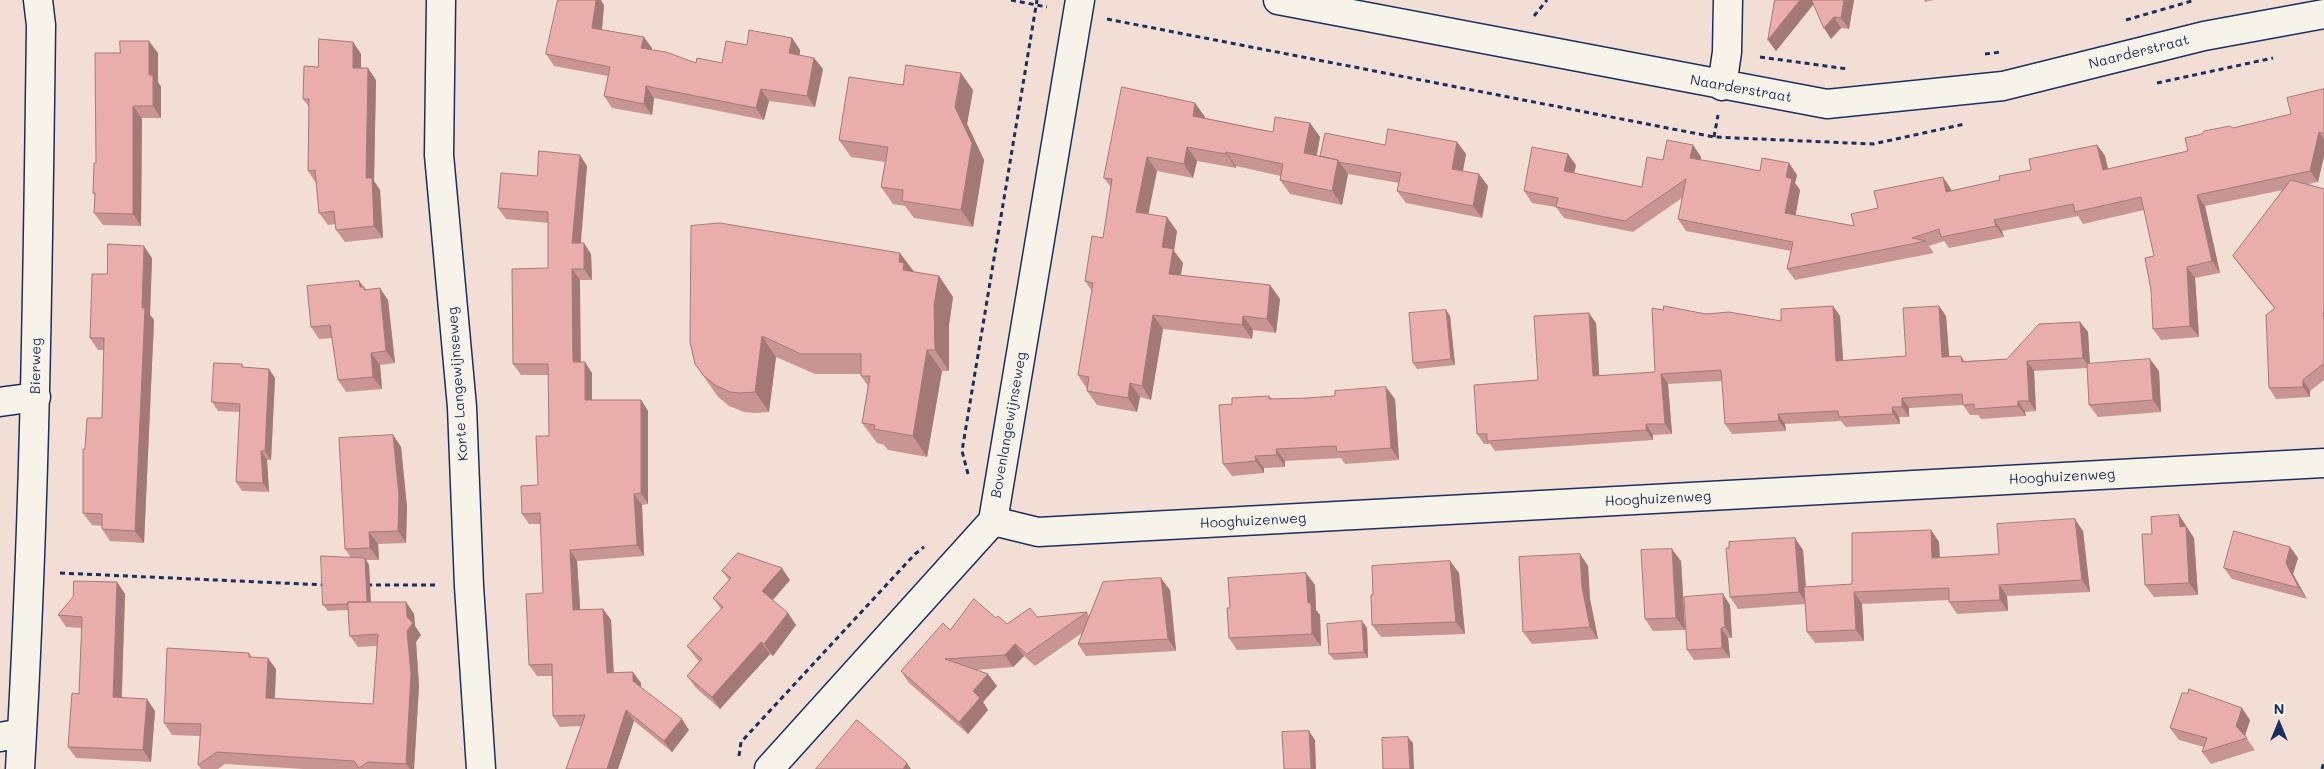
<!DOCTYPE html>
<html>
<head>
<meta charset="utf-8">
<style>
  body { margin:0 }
  #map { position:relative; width:2324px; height:769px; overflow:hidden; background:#f3ded6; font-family:Mali,sans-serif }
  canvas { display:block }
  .north { position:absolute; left:2254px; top:699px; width:50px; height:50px; -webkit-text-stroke:4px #f7f3e8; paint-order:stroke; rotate:0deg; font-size:14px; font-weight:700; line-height:20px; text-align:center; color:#1b2f5e }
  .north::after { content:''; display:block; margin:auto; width:18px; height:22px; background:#1b2f5e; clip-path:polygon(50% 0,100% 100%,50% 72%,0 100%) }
</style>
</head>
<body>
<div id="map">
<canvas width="2324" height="769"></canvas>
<div class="north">N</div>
</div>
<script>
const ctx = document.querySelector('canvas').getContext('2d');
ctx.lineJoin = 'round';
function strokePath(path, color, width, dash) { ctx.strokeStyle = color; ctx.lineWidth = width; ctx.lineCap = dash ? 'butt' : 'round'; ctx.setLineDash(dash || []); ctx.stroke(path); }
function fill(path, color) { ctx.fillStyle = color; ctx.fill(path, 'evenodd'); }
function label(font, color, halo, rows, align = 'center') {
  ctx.font = font + ' Mali,sans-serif'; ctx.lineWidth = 4; ctx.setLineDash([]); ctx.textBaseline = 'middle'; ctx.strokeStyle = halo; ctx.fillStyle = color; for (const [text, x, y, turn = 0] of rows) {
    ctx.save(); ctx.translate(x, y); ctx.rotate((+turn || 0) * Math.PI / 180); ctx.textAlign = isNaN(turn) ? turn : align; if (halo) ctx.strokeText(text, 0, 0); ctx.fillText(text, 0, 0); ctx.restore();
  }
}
const street = new Path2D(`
  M 441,0 L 439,155 L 462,407 L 469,586 L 481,769
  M 1722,86 L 1727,52 L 1728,0
  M 0,402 L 36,397
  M 993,521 L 1038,532 L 2324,463
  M 22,733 C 35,497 38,261 41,25 L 38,0
  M 0,737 L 22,733 L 20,769
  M 769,769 L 993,521 L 1080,0`);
const secondary = new Path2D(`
  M 1278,0 L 1827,104 L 2003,86 L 2204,36 L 2324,14`);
strokePath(street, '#1b2f5e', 31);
strokePath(secondary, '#1b2f5e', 31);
strokePath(new Path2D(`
  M 1011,0 L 1047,7
  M 1534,16 L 1547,0
  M 1107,19 L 1714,137 L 1873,144 L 1965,124
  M 2126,20 L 2195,0
  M 1985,54 L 2001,52
  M 1760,57 L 1848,69
  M 2157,83 L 2273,58
  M 1714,137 L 1718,115
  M 968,474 L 962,451 L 1037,0
  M 60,573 L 326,585
  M 367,585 L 439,585
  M 739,756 L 741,742 L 915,554 L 924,547
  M 2322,769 L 2324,762`), '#1b2f5e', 3, [5, 4]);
strokePath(street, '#f7f3e8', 28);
strokePath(secondary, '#f7f3e8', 28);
fill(new Path2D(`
  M 1775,0 L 1854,0 L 1849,29 L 1841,28 L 1831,39 L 1814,4 L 1776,51 L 1768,40 Z
  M 1924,0 L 1934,0 L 1925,2 Z
  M 604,5 L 602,30 L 652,48 L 651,50 L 696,63 L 722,63 L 747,45 L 792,38 L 800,50 L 800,55 L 814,58 L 823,69 L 815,107 L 769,101 L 764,120 L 654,98 L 652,115 L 612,108 L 604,96 L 608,76 L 554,66 L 546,54 Z
  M 353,42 L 361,54 L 361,68 L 376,80 L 374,181 L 380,190 L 383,238 L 345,242 L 336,230 L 336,224 L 328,225 L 319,213 L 316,183 L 308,171 L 309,107 L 303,99 L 318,67 Z
  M 120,53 L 158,53 L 158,82 L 161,87 L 161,118 L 142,118 L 141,226 L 103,225 L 94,213 L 95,196 L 93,193 L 96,163 Z
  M 903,85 L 973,90 L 967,124 L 984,160 L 973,227 L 914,218 L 905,206 L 893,204 L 881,187 L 885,162 L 851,157 L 839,140 Z
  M 2324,89 L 2324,156 L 2318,182 L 2308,184 L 2324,189 L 2324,380 L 2310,391 L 2310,397 L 2276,399 L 2269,388 L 2274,308 L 2241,267 L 2233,256 L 2283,190 L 2205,206 L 2220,273 L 2195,278 L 2199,337 L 2161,340 L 2153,329 L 2154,256 L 2144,210 L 2083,224 L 2078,216 L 2002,231 L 2004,237 L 1949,248 L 1944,241 L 1929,246 L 1934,253 L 1795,280 L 1787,269 L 1791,251 L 1686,231 L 1678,219 L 1682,198 L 1633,232 L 1564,218 L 1556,207 L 1532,203 L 1524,191 L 1576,165 L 1574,173 L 1642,187 L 1663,160 L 1693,145 L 1701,157 L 1700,160 L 1760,171 L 1789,163 L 1797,175 L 1795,183 L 1800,190 L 1795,215 L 1854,226 L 1878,208 L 1951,189 L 1951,191 L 2000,180 L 2031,170 L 2097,145 L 2105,156 L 2108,169 L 2188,151 L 2233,128 L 2291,114 Z
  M 1195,103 L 1205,117 L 1205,118 L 1273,132 L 1310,123 L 1320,137 L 1317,156 L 1320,156 L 1385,145 L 1457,142 L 1466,154 L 1463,171 L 1488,186 L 1482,218 L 1406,203 L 1397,191 L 1399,183 L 1348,174 L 1342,205 L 1290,194 L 1280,180 L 1281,176 L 1236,166 L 1236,168 L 1197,161 L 1193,178 L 1157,171 L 1148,214 L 1177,231 L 1174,251 L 1183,263 L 1181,275 L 1270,285 L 1280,299 L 1276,333 L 1253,330 L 1252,339 L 1163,329 L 1151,400 L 1140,397 L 1137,412 L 1097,405 L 1087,391 L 1087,389 L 1078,375 L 1092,291 L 1085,281 L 1103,238 L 1111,187 L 1104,178 Z
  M 587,166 L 580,243 L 591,254 L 592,280 L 580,280 L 580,362 L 592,373 L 592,400 L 641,400 L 648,411 L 648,504 L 642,505 L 644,556 L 577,561 L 580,610 L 603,609 L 611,620 L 614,673 L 641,683 L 641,687 L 689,730 L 672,752 L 634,721 L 618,769 L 566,769 L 581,726 L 560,727 L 553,716 L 552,676 L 537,676 L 529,665 L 543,593 L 541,524 L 529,524 L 522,514 L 538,485 L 549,436 L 548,375 L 521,375 L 513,364 L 548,268 L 548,223 L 506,219 L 498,208 L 537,176 Z
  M 152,258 L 150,315 L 154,320 L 144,543 L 110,541 L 102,529 L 102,526 L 92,525 L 83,513 L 85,449 L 102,418 L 104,350 L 98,350 L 90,338 L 107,274 Z
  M 914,272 L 939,276 L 953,297 L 949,325 L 949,371 L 942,371 L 927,457 L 888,450 L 884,445 L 877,443 L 862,423 L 868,386 L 861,376 L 861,374 L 815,374 L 776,357 L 769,412 L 755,413 L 744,412 L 729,406 L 718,397 L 695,364 Z
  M 359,281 L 366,290 L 388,300 L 395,363 L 380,365 L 382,389 L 346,392 L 338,380 L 332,338 L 319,339 L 311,327 Z
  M 1833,306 L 1840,316 L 1843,361 L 1906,356 L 1939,306 L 1946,316 L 1949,357 L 1961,356 L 1965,361 L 2007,359 L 2080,322 L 2088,332 L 2090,364 L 2159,371 L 2161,412 L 2098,417 L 2089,405 L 2087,368 L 2034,371 L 2036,411 L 2025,412 L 2026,416 L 1981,419 L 1978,415 L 1970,415 L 1963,405 L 1909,408 L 1909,417 L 1899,417 L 1900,424 L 1846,427 L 1841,421 L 1785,424 L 1786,431 L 1732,434 L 1725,424 L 1722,381 L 1668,384 L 1672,434 L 1653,435 L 1653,440 L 1495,451 L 1490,444 L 1484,444 L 1477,434 L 1538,380 L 1596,323 L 1599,376 L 1655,372 L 1663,310 L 1781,321 Z
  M 1446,310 L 1450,316 L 1455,365 L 1417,369 L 1413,363 Z
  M 242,364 L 244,367 L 269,369 L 275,378 L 271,460 L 267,460 L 269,492 L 242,491 L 236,482 L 240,412 L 218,411 L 212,402 Z
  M 1269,396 L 1272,399 L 1307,398 L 1335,396 L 1395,399 L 1399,460 L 1345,464 L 1341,458 L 1285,461 L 1285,467 L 1264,468 L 1264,473 L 1232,476 L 1223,464 L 1232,404 Z
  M 393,435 L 401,447 L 407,507 L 406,543 L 378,544 L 379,560 L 366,560 L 369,565 L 371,602 L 406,602 L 414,614 L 415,626 L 421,635 L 416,642 L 419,686 L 414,769 L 303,769 L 225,764 L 218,769 L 201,769 L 198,765 L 200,736 L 172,735 L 164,723 L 249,653 L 252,657 L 276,669 L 275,699 L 373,704 L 377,646 L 358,647 L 350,636 L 348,610 L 328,611 L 323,605 L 351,558 L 345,549 Z
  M 2179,515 L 2194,538 L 2198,595 L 2154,597 L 2145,585 L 2152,534 Z
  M 1931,530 L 1939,542 L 1940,558 L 1999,554 L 2083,531 L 2090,592 L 2007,596 L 2008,611 L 1957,614 L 1949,602 L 1949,600 L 1862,604 L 1864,641 L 1815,643 L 1807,632 L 1805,604 L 1738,609 L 1730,597 L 1803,550 L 1806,587 L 1852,584 Z
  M 2290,547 L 2298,558 L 2293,574 L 2307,599 L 2232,579 L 2224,568 Z
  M 1580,554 L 1588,566 L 1590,599 L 1598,639 L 1532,644 L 1523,632 Z
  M 1450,561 L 1459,573 L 1465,634 L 1381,637 L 1372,625 L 1373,595 Z
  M 1681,561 L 1685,630 L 1653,631 L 1645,619 Z
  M 722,571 L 790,580 L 773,600 L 788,613 L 796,625 L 773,656 L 770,654 L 720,709 L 696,688 L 687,676 L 699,661 L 696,658 L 687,646 L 721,609 L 713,598 L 729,580 Z
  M 1306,573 L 1315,585 L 1316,610 L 1320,615 L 1321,646 L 1237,650 L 1229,638 L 1230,608 Z
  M 117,582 L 125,594 L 122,698 L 155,711 L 151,762 L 76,758 L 68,747 L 79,694 L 82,628 L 66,627 L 58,615 Z
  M 1170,590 L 1176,651 L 1086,656 L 1078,644 L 1082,633 L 1035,666 L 1024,656 L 1013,667 L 976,670 L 997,686 L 983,702 L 988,710 L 968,734 L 909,683 L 901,671 L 950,630 L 996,618 L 1007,624 L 1037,617 L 1087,612 L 1089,616 Z
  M 1730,605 L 1732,638 L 1728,638 L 1730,658 L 1694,660 L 1687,650 Z
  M 1362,621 L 1367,628 L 1368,658 L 1334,660 L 1329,654 Z
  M 2250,720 L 2245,736 L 2255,750 L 2211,764 L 2202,752 L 2204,747 L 2179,740 L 2170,728 Z`), '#c89594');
fill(new Path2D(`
  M 596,0 L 601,0 L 604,5 L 601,40 L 592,28 Z
  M 1800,0 L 1815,0 L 1816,1 L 1776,51 L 1768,40 Z
  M 1844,0 L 1854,0 L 1849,29 L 1841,18 Z
  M 1834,17 L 1841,28 L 1831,39 L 1824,28 Z
  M 644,37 L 652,48 L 650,60 L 641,48 Z
  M 792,38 L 800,50 L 798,65 L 789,53 Z
  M 149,41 L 158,53 L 158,82 L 161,87 L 161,118 L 153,106 L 149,75 Z
  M 353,42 L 361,54 L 361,80 L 353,68 Z
  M 814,58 L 823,69 L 815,107 L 807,96 Z
  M 368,68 L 376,80 L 374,181 L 380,190 L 383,238 L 374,226 L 366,178 Z
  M 961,73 L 973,90 L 967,124 L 984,160 L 973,227 L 961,210 L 955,107 Z
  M 646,86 L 654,98 L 652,115 L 644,104 Z
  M 761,89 L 769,101 L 764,120 L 756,108 Z
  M 1195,103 L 1205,117 L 1202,130 L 1193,116 Z
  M 133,106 L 142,118 L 141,226 L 133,214 Z
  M 1310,123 L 1320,137 L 1314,167 L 1304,153 Z
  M 2319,132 L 2324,140 L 2324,156 L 2318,182 L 2310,171 Z
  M 1457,142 L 1466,154 L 1461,181 L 1452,169 Z
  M 1693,145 L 1701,157 L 1698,169 L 1690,158 Z
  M 2097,145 L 2105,156 L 2111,182 L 2103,170 Z
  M 1187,147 L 1197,161 L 1193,178 L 1184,164 Z
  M 1226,152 L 1236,166 L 1236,168 L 1226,154 Z
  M 1568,154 L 1576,165 L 1572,182 L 1564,171 Z
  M 580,155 L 587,166 L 580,254 L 572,243 Z
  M 1147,157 L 1157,171 L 1146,226 L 1136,212 Z
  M 1338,160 L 1348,174 L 1342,205 L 1332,191 Z
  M 1789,163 L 1797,175 L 1795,183 L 1800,190 L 1794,225 L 1785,213 L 1786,177 Z
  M 1479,174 L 1488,186 L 1482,218 L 1473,206 Z
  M 1943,177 L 1951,189 L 1954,203 L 1946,192 Z
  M 2197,195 L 2205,206 L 2220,273 L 2212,261 Z
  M 1167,217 L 1177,231 L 1174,251 L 1183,263 L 1178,288 L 1169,274 L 1162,247 Z
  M 1994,220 L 2002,231 L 2004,237 L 1996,226 Z
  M 584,243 L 591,254 L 592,280 L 584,269 Z
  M 144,246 L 152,258 L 150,315 L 154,320 L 144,543 L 135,531 Z
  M 900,253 L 915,273 L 903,270 L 899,262 Z
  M 2187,267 L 2195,278 L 2199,337 L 2190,326 Z
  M 572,269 L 580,280 L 581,373 L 573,362 Z
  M 939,276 L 953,297 L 949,325 L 949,371 L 935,350 L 934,305 Z
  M 359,281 L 364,288 L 364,287 L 372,299 L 360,287 Z
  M 1270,285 L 1280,299 L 1276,333 L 1267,319 Z
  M 380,288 L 388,300 L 395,363 L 386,351 Z
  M 1833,306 L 1840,316 L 1844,371 L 1836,361 Z
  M 1939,306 L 1946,316 L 1950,367 L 1942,357 Z
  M 1446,310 L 1450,316 L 1455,365 L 1451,359 Z
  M 1589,313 L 1596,323 L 1600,386 L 1593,376 Z
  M 1153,315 L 1163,329 L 1151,400 L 1142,386 Z
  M 1243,316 L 1253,330 L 1252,339 L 1242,325 Z
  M 2080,322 L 2088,332 L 2090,368 L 2083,358 Z
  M 762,336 L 776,357 L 769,412 L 755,392 Z
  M 927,350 L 942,371 L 927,457 L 913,436 Z
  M 371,353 L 380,365 L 382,389 L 373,377 Z
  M 2150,359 L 2159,371 L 2161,412 L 2153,400 Z
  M 2027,361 L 2034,371 L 2036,411 L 2029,401 Z
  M 585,362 L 592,373 L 592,411 L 585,400 Z
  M 269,369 L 275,378 L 271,460 L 265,451 Z
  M 1661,374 L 1668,384 L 1672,434 L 1665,424 Z
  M 2303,380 L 2310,391 L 2310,397 L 2303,387 Z
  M 1130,383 L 1140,397 L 1137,412 L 1128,398 Z
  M 1386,387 L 1395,399 L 1399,460 L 1391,448 Z
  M 1902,398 L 1909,408 L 1909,417 L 1902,407 Z
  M 641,400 L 648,411 L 648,504 L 641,493 Z
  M 2018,401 L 2025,412 L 2026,416 L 2018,406 Z
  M 1892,407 L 1899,417 L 1900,424 L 1893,414 Z
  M 1778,414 L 1785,424 L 1786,431 L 1779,421 Z
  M 1646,424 L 1653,435 L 1653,440 L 1646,430 Z
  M 393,435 L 401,447 L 407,507 L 406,543 L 398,531 Z
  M 1276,449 L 1285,461 L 1285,467 L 1277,455 Z
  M 261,451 L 267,460 L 269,492 L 263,483 Z
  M 1255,456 L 1264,468 L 1264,473 L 1256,461 Z
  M 634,494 L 642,505 L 644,556 L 637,545 Z
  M 2179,515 L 2194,538 L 2198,595 L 2189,583 L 2180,527 Z
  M 2075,519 L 2083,531 L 2090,592 L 2082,580 Z
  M 1931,530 L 1939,542 L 1940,570 L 1932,558 Z
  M 369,532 L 378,544 L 379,560 L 370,548 Z
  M 1795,538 L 1803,550 L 1807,604 L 1799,592 Z
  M 2290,547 L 2298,558 L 2293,574 L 2307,599 L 2299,588 L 2286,563 Z
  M 1672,549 L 1681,561 L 1685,630 L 1676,618 Z
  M 570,550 L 577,561 L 581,621 L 573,610 Z
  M 1580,554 L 1588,566 L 1590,599 L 1598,639 L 1590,627 L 1582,587 Z
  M 365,558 L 369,565 L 371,609 L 367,603 Z
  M 1450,561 L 1459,573 L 1465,634 L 1456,622 Z
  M 782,568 L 790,580 L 770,603 L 762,591 Z
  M 1306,573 L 1315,585 L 1316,610 L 1320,615 L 1321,646 L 1312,634 L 1308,603 Z
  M 1161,578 L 1170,590 L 1176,651 L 1168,639 Z
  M 117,582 L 125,594 L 121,709 L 113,697 Z
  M 1999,585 L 2007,596 L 2008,611 L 2000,600 Z
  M 1854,592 L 1862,604 L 1864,641 L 1856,630 Z
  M 1723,594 L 1730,605 L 1732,638 L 1725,627 Z
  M 406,602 L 414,614 L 415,626 L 421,635 L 416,642 L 419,686 L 414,769 L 410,769 L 406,764 L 407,631 Z
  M 603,609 L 611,620 L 614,684 L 607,673 Z
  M 788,613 L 796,625 L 773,656 L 764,644 Z
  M 1362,621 L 1367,628 L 1368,658 L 1364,652 Z
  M 1721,628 L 1728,638 L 1730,658 L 1722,648 Z
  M 761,642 L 770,654 L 720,709 L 712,697 Z
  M 1015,644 L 1024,656 L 1013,667 L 1005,655 Z
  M 268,658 L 276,669 L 274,710 L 266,698 Z
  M 633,672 L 641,683 L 641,692 L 633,681 Z
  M 988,674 L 997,686 L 983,702 L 988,710 L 968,734 L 959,722 L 973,691 Z
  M 147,699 L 155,711 L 151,762 L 143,750 Z
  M 2242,708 L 2250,720 L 2244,738 L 2236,726 Z
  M 626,710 L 634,721 L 618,769 L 607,769 Z
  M 682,719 L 689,730 L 672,752 L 664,741 Z
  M 1309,731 L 1315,740 L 1316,769 L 1311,769 Z
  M 1408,737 L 1413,743 L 1414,769 L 1410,769 Z
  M 907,763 L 911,769 L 903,769 Z`), '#a37978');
const building = new Path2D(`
  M 558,0 L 596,0 L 592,28 L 644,37 L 641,48 L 666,52 L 696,63 L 697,58 L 722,63 L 726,41 L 747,45 L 749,30 L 792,38 L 789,53 L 814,58 L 807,96 L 761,89 L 756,108 L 646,86 L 644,104 L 604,96 L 610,67 L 546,54 Z
  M 1775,0 L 1800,0 L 1768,40 Z
  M 1812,0 L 1844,0 L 1841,18 L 1834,17 L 1824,28 Z
  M 319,39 L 353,42 L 353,68 L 368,68 L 366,178 L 372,178 L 374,226 L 336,230 L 334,211 L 319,213 L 315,170 L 308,171 L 309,99 L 303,99 L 304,66 L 318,67 Z
  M 120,41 L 149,41 L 149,75 L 153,75 L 153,106 L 133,106 L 133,214 L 94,213 L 95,193 L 93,193 L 94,163 L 96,163 L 95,53 L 120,53 Z
  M 906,65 L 961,73 L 955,107 L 972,143 L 961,210 L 902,201 L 903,190 L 881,187 L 888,147 L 839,140 L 849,77 L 903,85 Z
  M 1122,87 L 1195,103 L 1193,116 L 1262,130 L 1273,132 L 1275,117 L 1310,123 L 1304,153 L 1338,160 L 1332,191 L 1280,180 L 1283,164 L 1226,152 L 1226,154 L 1187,147 L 1184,164 L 1147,157 L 1136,212 L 1167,217 L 1162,247 L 1173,249 L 1169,274 L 1270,285 L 1267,319 L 1243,316 L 1242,325 L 1153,315 L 1142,386 L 1130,383 L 1128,398 L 1087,391 L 1089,377 L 1078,375 L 1093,283 L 1085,281 L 1092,236 L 1103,238 L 1112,179 L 1104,178 Z
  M 2324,89 L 2324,134 L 2319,132 L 2310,171 L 2197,195 L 2212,261 L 2187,267 L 2190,326 L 2153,329 L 2151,290 L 2145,258 L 2154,256 L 2141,197 L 2075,212 L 2073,204 L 1994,220 L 1996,226 L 1941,237 L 1939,229 L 1912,238 L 1926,241 L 1787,269 L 1793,242 L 1678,219 L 1686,179 L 1625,221 L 1556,207 L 1558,198 L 1524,191 L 1532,147 L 1568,154 L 1564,171 L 1642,187 L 1647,157 L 1663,160 L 1667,140 L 1693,145 L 1690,158 L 1725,164 L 1760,171 L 1762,158 L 1789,163 L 1786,177 L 1792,179 L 1785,213 L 1854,226 L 1851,214 L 1878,208 L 1874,191 L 1943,177 L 1946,192 L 2000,180 L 1999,176 L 2031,170 L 2029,159 L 2097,145 L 2103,170 L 2188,151 L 2185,138 L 2202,134 L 2204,131 L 2230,126 L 2233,128 L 2291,114 L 2287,98 Z
  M 1388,129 L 1457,142 L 1452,169 L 1479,174 L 1473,206 L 1397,191 L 1401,173 L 1339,162 L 1338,160 L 1320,156 L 1325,133 L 1385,145 Z
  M 539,151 L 580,155 L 572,243 L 584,243 L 584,269 L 572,269 L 573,362 L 585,362 L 585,400 L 641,400 L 641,493 L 634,494 L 637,545 L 570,550 L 573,610 L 603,609 L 607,673 L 633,672 L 633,681 L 682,719 L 664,741 L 626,710 L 607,769 L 566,769 L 585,715 L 553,716 L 552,664 L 529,665 L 526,594 L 543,593 L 540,513 L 522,514 L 521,486 L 538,485 L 536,436 L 549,436 L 548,364 L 513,364 L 512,269 L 548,268 L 548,212 L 498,208 L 501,173 L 537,176 Z
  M 2291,180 L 2324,189 L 2324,311 L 2323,316 L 2324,316 L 2324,363 L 2303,380 L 2303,387 L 2269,388 L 2266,315 L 2275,308 L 2233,256 Z
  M 720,223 L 900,253 L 899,262 L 904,263 L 903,270 L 939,276 L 934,305 L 935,350 L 927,350 L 913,436 L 874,429 L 875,425 L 862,423 L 870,376 L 861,376 L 861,354 L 801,354 L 762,336 L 755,392 L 740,393 L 730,392 L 715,385 L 704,376 L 695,364 L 690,342 L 691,226 Z
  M 108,244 L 144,246 L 142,308 L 145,308 L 135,531 L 102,529 L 102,514 L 83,513 L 83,449 L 85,449 L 87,418 L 102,418 L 104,338 L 90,338 L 92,274 L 107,274 Z
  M 359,281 L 360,287 L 364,287 L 364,290 L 380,288 L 386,351 L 371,353 L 373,377 L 338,380 L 330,325 L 311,327 L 307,286 Z
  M 1664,306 L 1706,314 L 1729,312 L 1781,321 L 1781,309 L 1833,306 L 1836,361 L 1906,356 L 1903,308 L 1939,306 L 1942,357 L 1961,356 L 1962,362 L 2007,359 L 2039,324 L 2080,322 L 2083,358 L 2027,361 L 2029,401 L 2018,401 L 2018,406 L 1974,409 L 1974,404 L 1963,405 L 1962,394 L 1902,398 L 1902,407 L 1892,407 L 1893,414 L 1839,417 L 1838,411 L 1778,414 L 1779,421 L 1725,424 L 1721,370 L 1661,374 L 1665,424 L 1646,424 L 1646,430 L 1487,441 L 1487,434 L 1477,434 L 1474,385 L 1538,380 L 1534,316 L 1589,313 L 1593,376 L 1655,372 L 1652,308 L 1663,310 Z
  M 1446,310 L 1451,359 L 1413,363 L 1409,313 Z
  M 2150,359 L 2153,400 L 2089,405 L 2087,364 Z
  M 214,363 L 242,364 L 242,367 L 269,369 L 265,451 L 261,451 L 263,483 L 236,482 L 240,404 L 212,402 Z
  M 1386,387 L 1391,448 L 1337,452 L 1336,446 L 1276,449 L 1277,455 L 1255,456 L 1256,461 L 1223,464 L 1219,405 L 1232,404 L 1232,398 L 1269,396 L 1269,399 L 1307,398 L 1335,396 L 1335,391 Z
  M 393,435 L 399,495 L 398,531 L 369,532 L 370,548 L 345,549 L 339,438 Z
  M 2179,515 L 2180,527 L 2186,526 L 2189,583 L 2145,585 L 2142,534 L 2152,534 L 2151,517 Z
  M 2075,519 L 2082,580 L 1999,585 L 2000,600 L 1949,602 L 1949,588 L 1854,592 L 1856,630 L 1807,632 L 1804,587 L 1852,584 L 1852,533 L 1931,530 L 1932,558 L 1999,554 L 1997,524 Z
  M 2234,531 L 2290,547 L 2286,563 L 2299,588 L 2224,568 Z
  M 1795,538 L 1799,592 L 1730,597 L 1726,548 L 1729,548 L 1729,542 Z
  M 1672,549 L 1676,618 L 1645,619 L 1641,550 Z
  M 738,553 L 782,568 L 762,591 L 788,613 L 764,644 L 761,642 L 712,697 L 687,676 L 702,659 L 687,646 L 723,607 L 713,598 L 731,578 L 722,571 Z
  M 1580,554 L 1582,587 L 1590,627 L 1523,632 L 1519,557 Z
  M 321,556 L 365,558 L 367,602 L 348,602 L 348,604 L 323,605 Z
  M 1450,561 L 1456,622 L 1372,625 L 1371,595 L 1373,595 L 1372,566 Z
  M 1306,573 L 1308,603 L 1311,603 L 1312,634 L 1229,638 L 1227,608 L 1230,608 L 1228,578 Z
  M 1161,578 L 1168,639 L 1078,644 L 1103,582 Z
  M 74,581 L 117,582 L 113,697 L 147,699 L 143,750 L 68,747 L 72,693 L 79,694 L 82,617 L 58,615 L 73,597 Z
  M 1723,594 L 1725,627 L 1721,628 L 1722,648 L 1687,650 L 1684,597 Z
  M 974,599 L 996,618 L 998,616 L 1007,624 L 1030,608 L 1037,617 L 1087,612 L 1027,654 L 1015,644 L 1005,655 L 945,659 L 988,674 L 973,691 L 980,698 L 959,722 L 901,671 L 943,623 L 950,630 Z
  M 348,602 L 406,602 L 407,617 L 413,623 L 407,631 L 411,674 L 406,764 L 368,762 L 359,768 L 354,761 L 217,752 L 198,765 L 201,724 L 164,723 L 167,648 L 249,653 L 249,657 L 268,658 L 266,698 L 373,704 L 378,634 L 350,636 Z
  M 1362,621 L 1364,652 L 1329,654 L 1327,624 Z
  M 2189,689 L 2242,708 L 2236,726 L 2247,738 L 2202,752 L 2207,738 L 2170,728 L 2182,693 L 2188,693 Z
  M 857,720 L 907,763 L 903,769 L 816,769 Z
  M 1309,731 L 1311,769 L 1284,769 L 1282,732 Z
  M 1408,737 L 1410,769 L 1383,769 L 1382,738 Z`);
fill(building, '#e9adac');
strokePath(building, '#a37978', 1);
label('14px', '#1b2f5e', '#f7f3e8', [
  ["Naarderstraat",2139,52,-14],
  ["Naarderstraat",1741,89,10],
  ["Bierweg",36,366,-89],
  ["Korte Langewijnseweg",458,384,-94],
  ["Bovenlangewijnseweg",1009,425,-80],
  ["Hooghuizenweg",2062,477,-3],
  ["Hooghuizenweg",1658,499,-3],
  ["Hooghuizenweg",1253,521,-3]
]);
</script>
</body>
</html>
